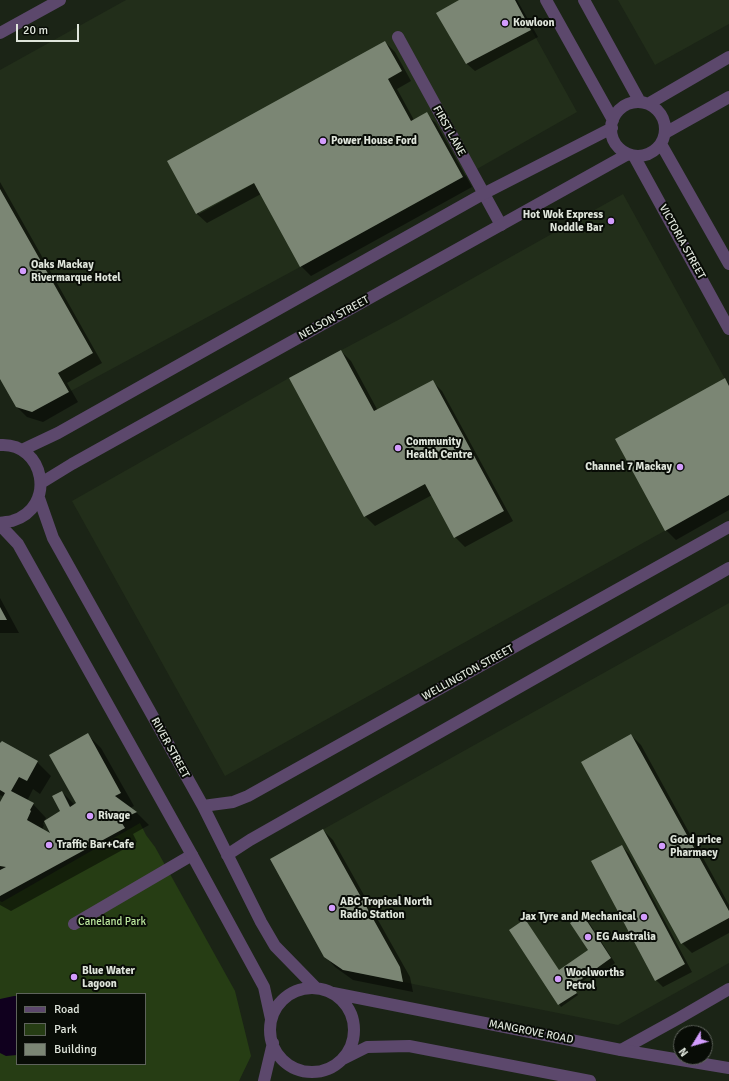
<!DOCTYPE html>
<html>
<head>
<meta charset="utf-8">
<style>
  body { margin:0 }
  #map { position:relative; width:729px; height:1081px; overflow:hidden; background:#1b2416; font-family:Signika,sans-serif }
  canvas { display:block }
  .legend { position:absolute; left:16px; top:993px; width:130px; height:72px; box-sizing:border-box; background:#080c06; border:1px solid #5e635b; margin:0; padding:5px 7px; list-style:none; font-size:12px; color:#dfe5db }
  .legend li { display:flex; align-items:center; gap:8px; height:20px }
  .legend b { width:20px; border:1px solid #5e635b }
  .north { position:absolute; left:673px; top:1025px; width:40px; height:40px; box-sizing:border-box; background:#080c06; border:1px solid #5e635b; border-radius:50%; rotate:233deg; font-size:11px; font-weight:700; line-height:16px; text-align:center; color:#dfe5db }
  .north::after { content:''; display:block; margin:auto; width:14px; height:18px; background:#d39cfd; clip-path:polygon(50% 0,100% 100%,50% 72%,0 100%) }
  .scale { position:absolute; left:16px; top:24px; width:63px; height:18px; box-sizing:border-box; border:2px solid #dfe5db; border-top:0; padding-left:5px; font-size:12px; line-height:14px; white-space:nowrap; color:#dfe5db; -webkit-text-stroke:3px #080c06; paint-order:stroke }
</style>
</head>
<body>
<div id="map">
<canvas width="729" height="1081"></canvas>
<ul class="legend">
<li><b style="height:5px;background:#5c486c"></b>Road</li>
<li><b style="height:11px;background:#263d14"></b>Park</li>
<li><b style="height:11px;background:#7b8674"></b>Building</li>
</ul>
<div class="north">N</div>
<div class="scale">20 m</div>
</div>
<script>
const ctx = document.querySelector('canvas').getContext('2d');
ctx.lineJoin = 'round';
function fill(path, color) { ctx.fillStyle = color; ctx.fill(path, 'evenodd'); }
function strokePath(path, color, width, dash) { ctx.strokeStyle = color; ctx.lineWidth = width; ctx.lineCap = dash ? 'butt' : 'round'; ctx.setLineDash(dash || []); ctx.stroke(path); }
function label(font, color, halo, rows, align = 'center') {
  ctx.font = font + ' Signika,sans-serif'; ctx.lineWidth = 4; ctx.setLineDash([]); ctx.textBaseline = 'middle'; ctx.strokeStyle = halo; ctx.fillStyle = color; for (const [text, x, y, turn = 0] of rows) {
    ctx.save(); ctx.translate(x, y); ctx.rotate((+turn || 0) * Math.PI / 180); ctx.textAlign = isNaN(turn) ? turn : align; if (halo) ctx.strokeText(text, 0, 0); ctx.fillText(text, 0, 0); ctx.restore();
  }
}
fill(new Path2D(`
  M 126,0 L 515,0 L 577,112 L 463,177 L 300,267 L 32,412 L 16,407 L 0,379 L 0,70 Z
  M 618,0 L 729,0 L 729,24 L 655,65 Z
  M 623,194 L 729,386 L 729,495 L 225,776 L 72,501 L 289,378 L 400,319 Z
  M 729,603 L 729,963 L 618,1025 L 343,970 L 324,957 L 270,859 Z`), '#222e1a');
fill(new Path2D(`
  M 140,823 L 146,835 L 155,847 L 235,991 L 251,1056 L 239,1081 L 0,1081 L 0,901 L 2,902 ZM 17,994 L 145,994 L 145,1064 L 17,1064 Z`), '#263d14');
fill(new Path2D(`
  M 14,996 L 17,996 L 17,1055 L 6,1056 L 0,1053 L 0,999 Z`), '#10001e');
fill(new Path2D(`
  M 461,0 L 517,0 L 538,37 L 475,71 L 467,64 L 437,13 Z
  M 385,42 L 395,52 L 411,81 L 397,89 L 414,120 L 426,114 L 436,123 L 472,187 L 311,276 L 301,266 L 261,194 L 207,223 L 197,214 L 168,162 ZM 257,179 L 258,181 L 199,214 L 199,212 Z
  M 0,182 L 102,363 L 67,383 L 78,402 L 43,422 L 27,417 L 17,407 L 0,377 Z
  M 341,351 L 351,361 L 378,411 L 432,381 L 442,391 L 513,521 L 465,547 L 455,537 L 432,495 L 375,526 L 365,516 Z
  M 725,379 L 729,384 L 729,510 L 676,540 L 666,530 Z
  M 0,598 L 19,633 L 0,633 Z
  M 88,735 L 101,748 L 134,806 L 130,808 L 136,812 L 149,825 L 133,834 L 137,842 L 11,911 L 0,905 L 0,804 L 4,797 L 0,795 L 0,744 L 37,762 L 51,776 L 40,794 L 33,789 L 27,801 L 33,804 L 46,818 L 43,824 L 44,825 L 42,830 L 53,836 L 62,812 L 62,792 L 75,805 L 78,804 Z
  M 631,735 L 641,745 L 729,905 L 729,933 L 692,953 L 682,943 Z
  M 323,830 L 333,840 L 410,977 L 413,992 L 353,980 L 335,967 L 325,956 Z
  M 622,846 L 629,854 L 692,972 L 663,987 L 656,980 Z
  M 583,916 L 588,921 L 615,963 L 604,971 L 601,968 L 573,988 L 578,995 L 561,1007 L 510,930 L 559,971 L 591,955 Z`), '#0007');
fill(new Path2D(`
  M 459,0 L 515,0 L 531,30 L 466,64 L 436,13 Z
  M 385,41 L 402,71 L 388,79 L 411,121 L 427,112 L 463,177 L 300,267 L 254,183 L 196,214 L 167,161 Z
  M 0,189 L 93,353 L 58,373 L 69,392 L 32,412 L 16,407 L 0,379 Z
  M 341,350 L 374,411 L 433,380 L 504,511 L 454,538 L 425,484 L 364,517 L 289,378 Z
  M 725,378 L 729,386 L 729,495 L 665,531 L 615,439 Z
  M 0,607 L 7,620 L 0,620 Z
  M 88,733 L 121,793 L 115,796 L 137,812 L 120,820 L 125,828 L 0,896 L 0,870 L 6,867 L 0,866 L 0,802 L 5,793 L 0,790 L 0,743 L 2,741 L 38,761 L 27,781 L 19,777 L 11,791 L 34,803 L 30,810 L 31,811 L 27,820 L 50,833 L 44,821 L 60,811 L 52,796 L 62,791 L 70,807 L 76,803 L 49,755 Z
  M 631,734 L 729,911 L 729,918 L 681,944 L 581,762 Z
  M 323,829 L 400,967 L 403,982 L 343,970 L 324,957 L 270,859 Z
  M 622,845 L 685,964 L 655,981 L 591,861 Z
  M 583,915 L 611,958 L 572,986 L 577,993 L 558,1005 L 509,930 L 525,919 L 559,970 L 588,950 L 570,923 Z`), '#7b8674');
strokePath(new Path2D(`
  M 398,37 L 501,225
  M 74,924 L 192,855
  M 621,1050 L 679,1018 L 729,989`), '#5c486c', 12);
strokePath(new Path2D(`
  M 546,0 L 613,120
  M 584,0 L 640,102
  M 0,33 L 60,0
  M611 129a27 27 0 1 1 54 0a27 27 0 1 1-54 0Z
  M 648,104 L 729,57
  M 665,133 L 729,97
  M 661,144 L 729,264
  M 634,156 L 729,329
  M 0,445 C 44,442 58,507 12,521 C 8,522 4,522 0,523
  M 22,450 L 58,433 L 483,194 L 612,128
  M 41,483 L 72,464 L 628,154
  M 39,498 L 53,538 L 203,806 L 261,922 L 275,946 L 316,988
  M 0,525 L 18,544 L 192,855 L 264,987 L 271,1019
  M 203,806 L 233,802 L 248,796 L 729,527
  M 227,855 L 250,840 L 729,568
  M270 1030a42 42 0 1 1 84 0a42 42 0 1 1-84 0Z
  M 333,993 L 621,1050 L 729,1068
  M 343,1059 L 367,1047 L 409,1046 L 590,1081
  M 264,1081 L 273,1043`), '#5c486c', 12);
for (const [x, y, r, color] of [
  [505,23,4,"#d39cfd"],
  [323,141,4,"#d39cfd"],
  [611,221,4,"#d39cfd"],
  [23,271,4,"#d39cfd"],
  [398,448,4,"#d39cfd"],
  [680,467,4,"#d39cfd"],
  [90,816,4,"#d39cfd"],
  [49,845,4,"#d39cfd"],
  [662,846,4,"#d39cfd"],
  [332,908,4,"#d39cfd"],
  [644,917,4,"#d39cfd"],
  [588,937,4,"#d39cfd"],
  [74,977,4,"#d39cfd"],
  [558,979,4,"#d39cfd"]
]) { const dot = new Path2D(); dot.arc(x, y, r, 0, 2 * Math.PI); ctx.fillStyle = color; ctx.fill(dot); strokePath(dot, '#080c06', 1.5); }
label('bold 11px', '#dfe5db', '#080c06', [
  ["Kowloon",513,23],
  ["Power House Ford",331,141],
  ["Hot Wok Express",603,215,"right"],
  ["Noddle Bar",603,228,"right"],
  ["Oaks Mackay",31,265],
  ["Rivermarque Hotel",31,278],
  ["Community",406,442],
  ["Health Centre",406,455],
  ["Channel 7 Mackay",672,467,"right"],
  ["Rivage",98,816],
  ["Good price",670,840],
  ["Pharmacy",670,853],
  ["Traffic Bar+Cafe",57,845],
  ["ABC Tropical North",340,902],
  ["Radio Station",340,915],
  ["Jax Tyre and Mechanical",636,917,"right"],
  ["EG Australia",596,937],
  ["Blue Water",82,971],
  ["Lagoon",82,984],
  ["Woolworths",566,973],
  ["Petrol",566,986]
], 'left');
label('11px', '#dfe5db', '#080c06', [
  ["FIRST LANE",449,131,61],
  ["VICTORIA STREET",682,242,61],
  ["NELSON STREET",334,318,-29],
  ["WELLINGTON STREET",468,673,-29],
  ["RIVER STREET",170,748,61],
  ["MANGROVE ROAD",531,1032,11]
]);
label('11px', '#bbe79d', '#080c06', [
  ["Caneland Park",112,922]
]);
</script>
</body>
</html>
